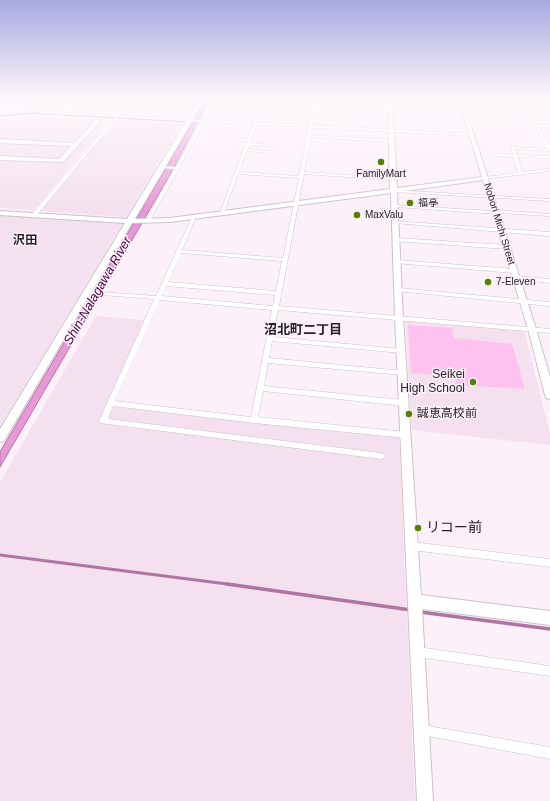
<!DOCTYPE html>
<html>
<head>
<meta charset="utf-8">
<style>
  body { margin:0 }
  canvas { display:block; background:#fcf0f9 }
</style>
</head>
<body>
<canvas width="550" height="801"></canvas>
<script>
const ctx = document.querySelector('canvas').getContext('2d');
ctx.lineJoin = 'round';
function fill(path, color) { ctx.fillStyle = color; ctx.fill(path, 'evenodd'); }
function strokePath(path, color, width, dash) { ctx.strokeStyle = color; ctx.lineWidth = width; ctx.lineCap = dash ? 'butt' : 'round'; ctx.setLineDash(dash || []); ctx.stroke(path); }
function label(font, color, halo, rows, align = 'center') {
  ctx.font = font + ' Arial,"Noto Sans JP",sans-serif'; ctx.lineWidth = 3; ctx.setLineDash([]); ctx.textBaseline = 'middle'; ctx.strokeStyle = halo; ctx.fillStyle = color; for (const [text, x, y, turn = 0] of rows) {
    ctx.save(); ctx.translate(x, y); ctx.rotate((+turn || 0) * Math.PI / 180); ctx.textAlign = isNaN(turn) ? turn : align; if (halo) ctx.strokeText(text, 0, 0); ctx.fillText(text, 0, 0); ctx.restore();
  }
}
fill(new Path2D(`
  M 28,116 L 109,121 L 34,210 L 0,208 L 0,119 Z
  M 116,120 L 182,123 L 127,216 L 124,217 L 39,211 Z
  M 0,214 L 123,223 L 0,426 Z
  M 96,316 L 144,320 L 107,406 L 399,436 L 415,801 L 0,801 L 0,482 Z
  M 405,320 L 521,330 L 525,333 L 550,434 L 550,445 L 412,430 Z`), '#f4e0ee');
fill(new Path2D(`
  M 408,325 L 452,328 L 454,338 L 512,344 L 525,389 L 456,385 L 455,380 L 433,378 L 429,374 L 411,373 Z`), '#ffc1f0');
const water = new Path2D(`
  M 208,100 L 212,100 L 207,105 L 171,173 L 0,467 L 0,452 L 201,108 Z`);
fill(water, '#e998d7');
strokePath(water, '#af75a2', 1);
strokePath(new Path2D(`
  M 0,116 L 32,113 L 195,122`), '#af75a2', 1.5);
strokePath(new Path2D(`
  M 0,555 L 235,585`), '#af75a2', 3);
strokePath(new Path2D(`
  M 227,584 L 411,610
  M 420,612 L 550,629`), '#af75a2', 3.5);
const street = new Path2D(`
  M 61,100 L 65,100 L 61,104 L 59,103 Z
  M 129,100 L 133,100 L 120,115 L 202,120 L 213,100 L 217,100 L 206,120 L 254,122 L 262,100 L 266,100 L 265,102 L 314,104 L 314,100 L 318,100 L 313,125 L 473,134 L 473,136 L 472,136 L 313,128 L 311,135 L 391,140 L 393,141 L 391,142 L 311,137 L 304,172 L 393,178 L 395,179 L 393,180 L 304,174 L 279,306 L 550,329 L 550,333 L 278,310 L 273,337 L 401,349 L 404,351 L 401,353 L 272,341 L 269,358 L 403,371 L 406,373 L 403,375 L 268,363 L 264,386 L 404,400 L 406,401 L 408,403 L 406,405 L 404,406 L 263,391 L 258,417 L 406,432 L 409,433 L 410,435 L 409,437 L 406,438 L 254,423 L 113,406 L 108,419 L 381,453 L 384,454 L 385,456 L 384,458 L 381,459 L 100,423 L 99,421 L 154,299 L 88,294 L 85,292 L 86,291 L 156,296 L 192,217 L 194,216 L 196,217 L 182,250 L 283,258 L 299,178 L 238,174 L 224,213 L 220,214 L 220,213 L 245,145 L 237,144 L 239,143 L 246,143 L 253,124 L 205,122 L 149,222 L 145,223 L 145,222 L 174,169 L 161,168 L 159,167 L 161,166 L 176,167 L 201,122 L 118,117 L 36,216 L 32,216 L 32,214 L 115,117 L 39,113 L 38,111 L 116,115 ZM 264,104 L 313,106 L 311,115 L 261,113 ZM 260,115 L 311,117 L 309,125 L 257,122 ZM 257,125 L 309,127 L 299,176 L 239,172 L 247,151 L 272,153 L 274,152 L 272,151 L 248,149 L 249,146 L 260,146 L 262,145 L 260,144 L 250,143 ZM 181,253 L 282,261 L 276,291 L 168,282 ZM 166,286 L 275,295 L 273,306 L 161,296 ZM 160,300 L 272,310 L 251,417 L 115,401 Z
  M 357,100 L 377,100 L 392,102 L 390,103 Z
  M 520,100 L 524,100 L 528,107 L 550,107 L 550,109 L 529,109 L 532,115 L 550,115 L 550,117 L 533,117 L 536,121 L 550,121 L 550,123 L 537,123 L 550,146 L 550,151 L 515,149 L 517,155 L 550,156 L 550,158 L 518,157 L 522,172 L 550,169 L 550,171 L 483,179 L 483,177 L 485,177 L 518,173 L 513,157 L 496,156 L 495,156 L 495,154 L 513,154 L 511,148 L 513,147 L 547,149 Z
  M 546,100 L 550,100 L 550,101 L 547,101 Z
  M 509,121 L 513,125 L 513,127 L 469,125 L 467,124 L 469,123 L 509,125 L 507,122 Z
  M 392,190 L 550,199 L 550,201 L 394,192 L 392,191 Z
  M 393,205 L 493,211 L 495,210 L 550,214 L 550,216 L 498,213 L 496,214 L 395,207 L 393,206 Z
  M 393,221 L 550,232 L 550,236 L 395,223 L 393,223 Z
  M 396,238 L 507,245 L 510,247 L 507,249 L 394,241 L 394,239 Z
  M 397,260 L 514,269 L 517,271 L 514,273 L 395,263 L 395,261 Z
  M 516,276 L 550,279 L 550,283 L 514,279 L 513,278 Z
  M 398,288 L 550,302 L 550,306 L 396,291 L 395,290 Z
  M 412,542 L 550,559 L 550,567 L 412,550 L 409,549 L 408,546 L 409,543 Z
  M 418,647 L 550,666 L 550,676 L 418,657 L 414,656 L 413,652 L 414,648 Z
  M 422,725 L 550,747 L 550,759 L 422,735 L 418,734 L 417,730 L 418,726 Z`);
const secondary = new Path2D(`
  M 199,100 L 204,100 L 135,219 L 170,218 L 390,189 L 388,100 L 392,100 L 397,188 L 482,177 L 459,100 L 463,100 L 536,329 L 550,377 L 550,399 L 546,398 L 545,395 L 528,329 L 483,180 L 397,192 L 403,318 L 421,595 L 550,611 L 550,625 L 422,609 L 433,801 L 417,801 L 395,318 L 391,193 L 170,222 L 132,223 L 4,441 L 0,442 L 0,429 L 125,223 L 0,215 L 0,211 L 127,219 Z
  M 96,120 L 101,121 L 63,162 L 0,160 L 0,156 L 59,159 L 71,146 L 0,143 L 0,139 L 74,143 Z`);
const highway = new Path2D(`
  M 95,100 L 118,100 L 115,102 L 0,114 L 0,110 Z`);
strokePath(street, '#cdc1ca', 1);
strokePath(secondary, '#cdc1ca', 2);
strokePath(highway, '#cdc1ca', 1);
fill(street, '#fff');
fill(secondary, '#fff');
fill(highway, '#fff');
const sky = ctx.createLinearGradient(0, 0, 0, 212);
sky.addColorStop(0, '#a8a9e1');
sky.addColorStop(0.47, '#fef8fc');
sky.addColorStop(1, '#fef8fc00');
ctx.fillStyle = sky;
ctx.fillRect(0, 0, 550, 212);
for (const [x, y, r, color] of [
  [381,162,4,"#578002"],
  [410,203,4,"#578002"],
  [357,215,4,"#578002"],
  [488,282,4,"#578002"],
  [473,382,4,"#578002"],
  [409,414,4,"#578002"],
  [418,528,4,"#578002"]
]) { const dot = new Path2D(); dot.arc(x, y, r, 0, 2 * Math.PI); ctx.fillStyle = color; ctx.fill(dot); strokePath(dot, '#fcf0f9', 1.5); }
label('10px', '#272225', '#fcf0f9', [
  ["FamilyMart",381,174,"center"],
  ["福亭",418,203],
  ["MaxValu",365,215],
  ["7-Eleven",496,282]
], 'left');
label('10px', '#272225', '#fcf0f9', [
  ["Nobori Michi Street",499,224,73]
]);
label('bold 12px', '#272225', '#fcf0f9', [
  ["沢田",25,241]
]);
label('12px', '#272225', '#fcf0f9', [
  ["Seikei",465,375],
  ["High School",465,389],
  ["誠恵高校前",417,414,"left"]
], 'right');
label('italic 13px', '#4c0242', '#fcf0f9', [
  ["Shin-Nalagawa River",98,291,-60]
]);
label('bold 13px', '#272225', '#fcf0f9', [
  ["沼北町二丁目",303,330]
]);
label('14px', '#272225', '#fcf0f9', [
  ["リコー前",426,528]
], 'left');
</script>
</body>
</html>
